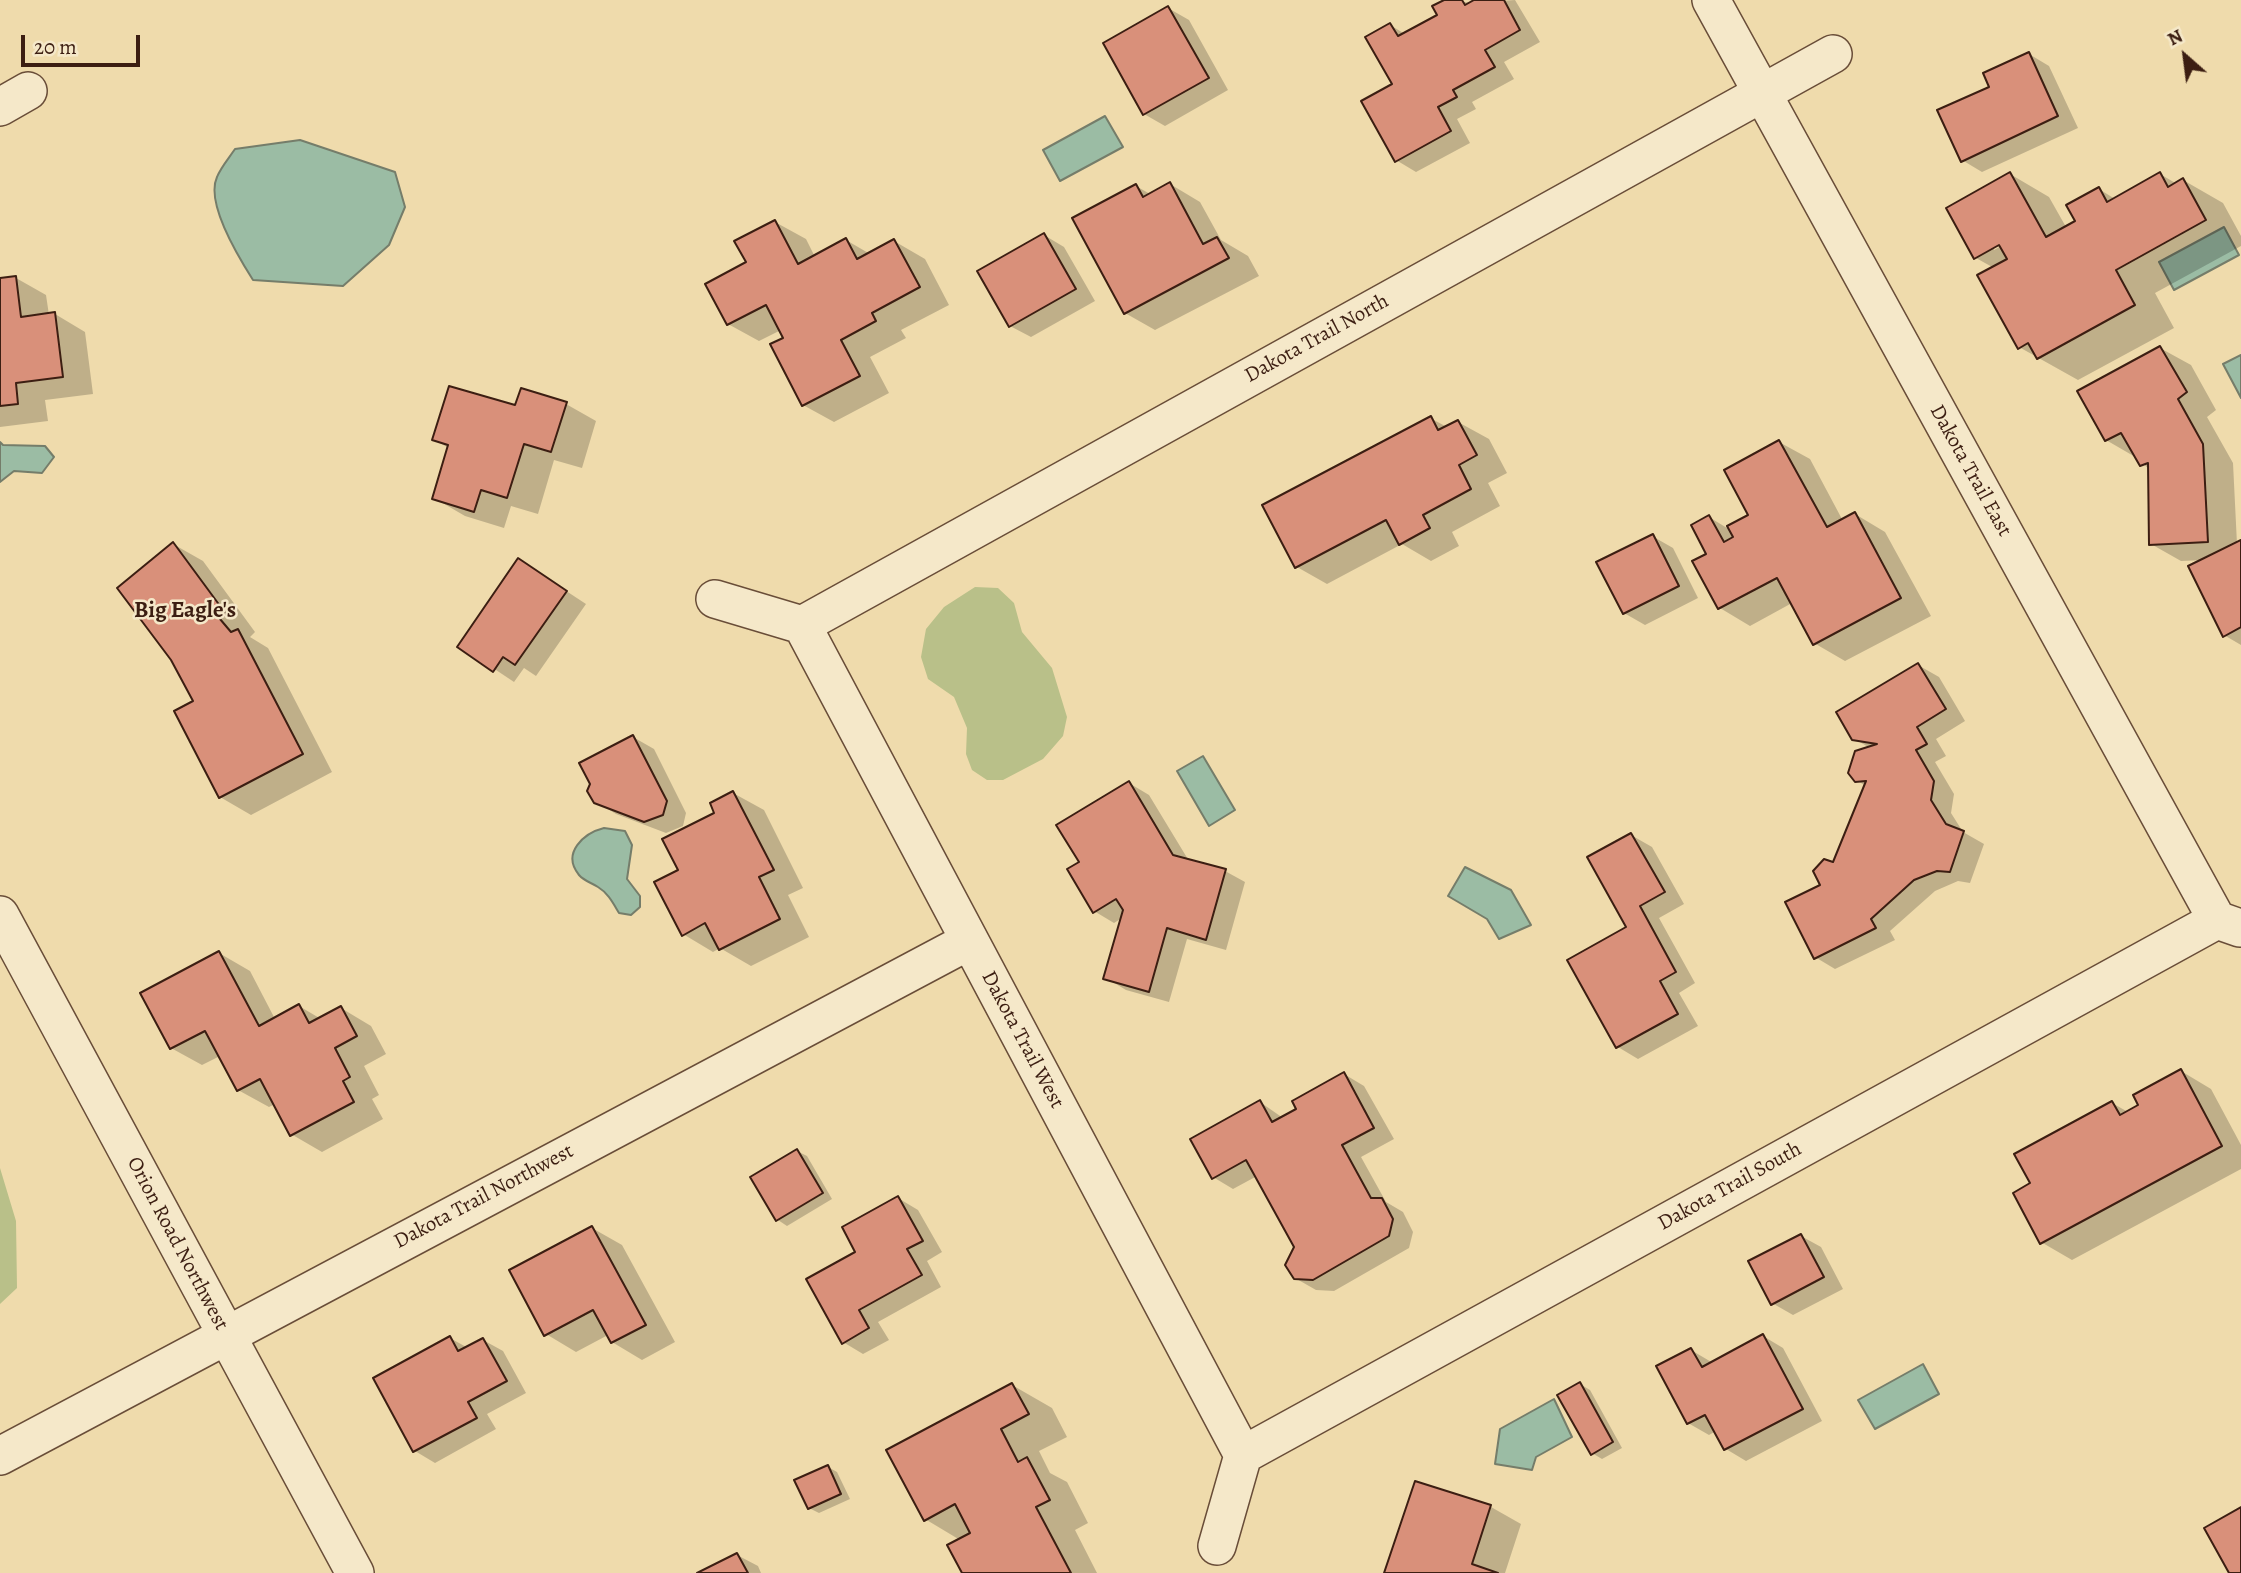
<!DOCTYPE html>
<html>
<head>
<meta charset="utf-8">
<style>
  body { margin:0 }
  #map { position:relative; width:2241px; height:1573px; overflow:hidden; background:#efdbac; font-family:Alegreya,serif }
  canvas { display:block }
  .north { position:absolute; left:2150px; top:21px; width:70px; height:70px; -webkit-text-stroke:5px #f5e8c9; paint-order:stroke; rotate:332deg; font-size:19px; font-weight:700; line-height:28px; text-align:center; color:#3c1e12 }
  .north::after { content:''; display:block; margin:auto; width:24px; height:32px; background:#3c1e12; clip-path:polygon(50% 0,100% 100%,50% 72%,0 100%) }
  .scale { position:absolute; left:21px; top:35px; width:119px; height:32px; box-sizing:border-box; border:4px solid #3c1e12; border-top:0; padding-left:9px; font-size:21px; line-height:24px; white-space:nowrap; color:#3c1e12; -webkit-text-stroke:5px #f5e8c9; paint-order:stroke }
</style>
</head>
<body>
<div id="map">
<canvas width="2241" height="1573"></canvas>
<div class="north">N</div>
<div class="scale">20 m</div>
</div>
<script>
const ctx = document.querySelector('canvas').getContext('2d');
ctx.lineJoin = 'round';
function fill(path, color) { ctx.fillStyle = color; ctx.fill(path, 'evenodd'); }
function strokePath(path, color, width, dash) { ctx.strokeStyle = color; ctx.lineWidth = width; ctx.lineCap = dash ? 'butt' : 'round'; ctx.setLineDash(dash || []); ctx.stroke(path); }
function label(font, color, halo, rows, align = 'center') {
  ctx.font = font + ' Alegreya,serif'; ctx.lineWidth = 5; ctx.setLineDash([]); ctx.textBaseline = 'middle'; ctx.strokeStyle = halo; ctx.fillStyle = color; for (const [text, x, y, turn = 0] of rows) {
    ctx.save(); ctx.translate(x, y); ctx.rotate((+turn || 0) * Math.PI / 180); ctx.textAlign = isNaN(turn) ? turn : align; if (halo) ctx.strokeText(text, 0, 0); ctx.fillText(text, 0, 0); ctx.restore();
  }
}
fill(new Path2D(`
  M 975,587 L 998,588 L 1014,603 L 1022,632 L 1052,668 L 1067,717 L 1063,736 L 1043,759 L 1003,780 L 987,780 L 972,770 L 966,754 L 967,728 L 954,697 L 928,679 L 921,657 L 926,629 L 944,607 Z
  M 0,1168 L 16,1221 L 17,1288 L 0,1304 Z`), '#b9c089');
const water = new Path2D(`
  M 1105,116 L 1123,147 L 1060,181 L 1043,150 Z
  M 300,140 L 395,172 L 405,207 L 389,245 L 343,286 L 253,280 C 239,258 205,203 217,177 C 221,167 229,158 235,149 Z
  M 2224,227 L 2239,255 L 2174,290 L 2159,262 Z
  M 2241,355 L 2241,398 L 2223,364 Z
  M 0,442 L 3,445 L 45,446 L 54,457 L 42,473 L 14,471 L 0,482 Z
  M 1203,756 L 1235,810 L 1209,826 L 1177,771 Z
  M 604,828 L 625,831 L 632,845 L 627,879 L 640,896 L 640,907 L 631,915 L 619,913 C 613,903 608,893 598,887 C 592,883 584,881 579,875 C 561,853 584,833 604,828 Z
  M 1465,867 L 1511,890 L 1531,925 L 1499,939 L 1487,919 L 1448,896 Z
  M 1923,1364 L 1939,1394 L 1875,1429 L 1858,1400 Z
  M 1554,1399 L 1572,1437 L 1536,1457 L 1532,1470 L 1495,1464 L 1500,1429 Z`);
fill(water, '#9bbca4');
strokePath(water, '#757d6a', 2);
fill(new Path2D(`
  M 1447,0 L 1473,3 L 1515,0 L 1540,42 L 1504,62 L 1514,79 L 1472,102 L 1476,109 L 1457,119 L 1470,143 L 1416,172 L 1396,160 L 1390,25 L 1405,34 L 1439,15 Z
  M 1168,8 L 1189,20 L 1228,90 L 1165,126 L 1144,114 Z
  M 2029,54 L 2049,66 L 2078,128 L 1982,172 L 1962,160 L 1991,88 Z
  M 2010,174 L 2049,197 L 2066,227 L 2077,221 L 2099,189 L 2115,199 L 2160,174 L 2177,184 L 2183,180 L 2223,203 L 2241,236 L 2241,246 L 2155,293 L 2174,328 L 2078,380 L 2019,347 L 1994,268 L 1976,258 ZM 2008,242 L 1994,250 L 1994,246 Z
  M 1170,184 L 1200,202 L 1221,240 L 1248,256 L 1259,276 L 1155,330 L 1125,313 L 1136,186 L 1150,194 Z
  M 775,222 L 806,239 L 815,257 L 846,240 L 870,254 L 894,241 L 925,259 L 949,305 L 901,330 L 906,338 L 870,357 L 889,393 L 834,422 L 803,405 L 781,330 L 759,341 L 728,324 L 748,263 Z
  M 1044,235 L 1064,247 L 1095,301 L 1031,337 L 1010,326 Z
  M 16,278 L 46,295 L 49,315 L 55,314 L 85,332 L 93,394 L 45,400 L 48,421 L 0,427 L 0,280 Z
  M 2160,348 L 2191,365 L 2216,410 L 2207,417 L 2233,463 L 2237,544 L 2241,542 L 2241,645 L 2224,635 L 2205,560 L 2181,561 L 2151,544 L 2150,470 L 2137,458 L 2106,440 Z
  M 566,404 L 596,421 L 582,468 L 554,460 L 538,514 L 511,506 L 504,528 L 465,516 L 434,498 L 449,448 L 434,440 Z
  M 1430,418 L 1447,427 L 1458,422 L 1489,439 L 1507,473 L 1488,483 L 1500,506 L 1452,532 L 1459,546 L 1431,561 L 1402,544 L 1327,584 L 1297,567 Z
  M 1779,442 L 1810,459 L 1843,521 L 1855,514 L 1885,532 L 1931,616 L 1845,661 L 1814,643 L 1792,603 L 1750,626 L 1720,608 L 1709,555 L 1709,517 L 1727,528 L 1750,515 Z
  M 1652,536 L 1673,548 L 1698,598 L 1645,625 L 1624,613 Z
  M 173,544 L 203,561 L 255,632 L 250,637 L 268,648 L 332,772 L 251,815 L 220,797 Z
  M 519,560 L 586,604 L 536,676 L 524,668 L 514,682 L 460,646 Z
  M 1918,665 L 1939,677 L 1965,721 L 1936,739 L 1946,756 L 1935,762 L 1954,794 L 1951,813 L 1963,832 L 1984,844 L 1970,883 L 1958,881 L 1935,891 L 1890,931 L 1895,940 L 1835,969 L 1815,957 L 1823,886 L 1866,786 L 1856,780 L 1870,748 L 1853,738 Z
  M 633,737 L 654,749 L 686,813 L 683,826 L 666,833 L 616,814 L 595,801 Z
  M 1129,783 L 1149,795 L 1189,861 L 1225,871 L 1245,882 L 1226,950 L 1187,939 L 1169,1002 L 1126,990 L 1106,978 L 1122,918 L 1114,923 L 1094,911 L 1081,863 Z
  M 733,793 L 764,810 L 803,888 L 788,895 L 809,937 L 751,966 L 720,948 L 713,952 L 683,934 L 717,814 Z
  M 1631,835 L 1652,847 L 1684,904 L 1659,918 L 1695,983 L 1679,993 L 1698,1026 L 1638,1059 L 1618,1047 L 1569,960 L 1628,928 Z
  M 219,953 L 250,971 L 275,1019 L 299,1006 L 321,1019 L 341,1008 L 371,1026 L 386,1054 L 364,1066 L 379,1095 L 372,1099 L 383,1119 L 322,1152 L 291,1134 L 275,1104 L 269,1107 L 238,1090 L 220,1056 L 202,1065 L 171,1048 Z
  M 2181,1071 L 2211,1089 L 2241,1145 L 2241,1169 L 2072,1260 L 2041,1242 L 2032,1184 L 2112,1103 L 2128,1112 L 2140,1106 Z
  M 1344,1074 L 1364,1086 L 1394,1139 L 1361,1157 L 1386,1202 L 1403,1212 L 1413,1232 L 1409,1248 L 1334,1291 L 1316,1290 L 1295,1278 L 1296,1247 L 1257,1176 L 1233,1189 L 1213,1177 L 1260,1102 L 1283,1118 Z
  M 797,1151 L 807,1156 L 832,1199 L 787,1226 L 778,1220 L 752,1177 Z
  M 898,1198 L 918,1210 L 942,1252 L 927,1261 L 941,1287 L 878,1322 L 889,1340 L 863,1354 L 843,1342 L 858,1252 Z
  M 592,1228 L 622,1245 L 675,1342 L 642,1360 L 612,1342 L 608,1335 L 576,1352 L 546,1334 Z
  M 1801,1236 L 1821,1247 L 1843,1289 L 1793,1315 L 1772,1303 Z
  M 1763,1336 L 1783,1348 L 1822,1421 L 1746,1461 L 1726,1449 L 1716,1431 L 1709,1435 L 1688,1423 L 1691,1350 L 1713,1363 Z
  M 450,1338 L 468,1348 L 483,1340 L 503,1351 L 526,1393 L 487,1414 L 496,1429 L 435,1463 L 415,1451 Z
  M 1580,1384 L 1590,1390 L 1622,1448 L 1602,1459 L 1592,1453 Z
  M 1012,1385 L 1052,1408 L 1067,1437 L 1039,1451 L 1050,1473 L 1067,1482 L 1088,1523 L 1075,1530 L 1097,1573 L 964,1573 L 960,1540 L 925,1519 Z
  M 828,1467 L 837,1472 L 850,1499 L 819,1513 L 809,1508 Z
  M 1416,1483 L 1491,1507 L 1521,1524 L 1505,1573 L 1386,1573 Z
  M 737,1555 L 758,1566 L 761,1573 L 701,1573 Z`), '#0003');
const building = new Path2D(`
  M 1444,0 L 1462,0 L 1465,5 L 1474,0 L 1504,0 L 1520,30 L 1485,50 L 1495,67 L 1453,90 L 1457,97 L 1438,107 L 1451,131 L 1395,162 L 1361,101 L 1392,84 L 1365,37 L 1390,23 L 1398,36 L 1437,15 L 1432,6 Z
  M 1168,6 L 1209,78 L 1143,115 L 1103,43 Z
  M 2029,52 L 2058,116 L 1961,162 L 1937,110 L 1989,87 L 1983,73 Z
  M 2010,172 L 2046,237 L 2075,221 L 2066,205 L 2099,187 L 2107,202 L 2160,172 L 2168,187 L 2183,178 L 2206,220 L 2116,270 L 2135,305 L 2037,359 L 2028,343 L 2018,349 L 1977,275 L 2007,259 L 1999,245 L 1974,259 L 1946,208 Z
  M 1170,182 L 1203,244 L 1217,237 L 1229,258 L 1124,314 L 1072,218 L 1136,184 L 1143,197 Z
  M 775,220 L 798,264 L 846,238 L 857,259 L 894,239 L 920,287 L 872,313 L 876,321 L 841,340 L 860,376 L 802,406 L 770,344 L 783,338 L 766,305 L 727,325 L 705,284 L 746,262 L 734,241 Z
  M 1044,233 L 1076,289 L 1009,327 L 977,271 Z
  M 16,276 L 21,317 L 55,312 L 63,377 L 16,383 L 18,404 L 0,406 L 0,278 Z
  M 2160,346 L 2187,392 L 2178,399 L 2203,444 L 2208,542 L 2149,545 L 2148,463 L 2140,466 L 2121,433 L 2105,441 L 2077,391 Z
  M 449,386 L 515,405 L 521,388 L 567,402 L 551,452 L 524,444 L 507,498 L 481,490 L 474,512 L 432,499 L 448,445 L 432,440 Z
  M 1431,416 L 1438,430 L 1458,420 L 1477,455 L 1459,465 L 1471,489 L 1423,515 L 1430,528 L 1399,545 L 1386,520 L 1295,568 L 1262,505 Z
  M 1779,440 L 1827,527 L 1855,512 L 1901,598 L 1813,645 L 1777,578 L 1718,609 L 1692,561 L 1706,554 L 1691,525 L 1709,515 L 1724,542 L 1733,537 L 1727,526 L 1748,515 L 1724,470 Z
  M 1653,534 L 1679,586 L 1623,614 L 1596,562 Z
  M 2241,540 L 2241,627 L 2223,637 L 2188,566 Z
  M 173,542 L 226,614 L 220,619 L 231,632 L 238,629 L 303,754 L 219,798 L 174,711 L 193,701 L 171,660 L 117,588 Z
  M 518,558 L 567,591 L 515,665 L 503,657 L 493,672 L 457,647 Z
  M 1918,663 L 1946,709 L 1917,727 L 1927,744 L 1916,750 L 1934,781 L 1931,800 L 1946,824 L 1964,831 L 1950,872 L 1937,871 L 1914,880 L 1871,919 L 1876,928 L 1814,959 L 1785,902 L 1820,885 L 1813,871 L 1824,859 L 1833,862 L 1866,781 L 1855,782 L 1848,773 L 1855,751 L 1877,744 L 1852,740 L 1836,712 Z
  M 633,735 L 667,801 L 663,815 L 644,822 L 594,803 L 587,791 L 590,784 L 579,763 Z
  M 1129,781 L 1173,855 L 1226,869 L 1206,940 L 1167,928 L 1149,992 L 1103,979 L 1123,910 L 1116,899 L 1093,913 L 1067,869 L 1079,862 L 1056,825 Z
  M 733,791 L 774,870 L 759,877 L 780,919 L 719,950 L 705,923 L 682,936 L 654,882 L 678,870 L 662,839 L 714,813 L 710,803 Z
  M 1631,833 L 1665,892 L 1640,906 L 1676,972 L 1660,981 L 1678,1014 L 1616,1048 L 1567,960 L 1626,927 L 1587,857 Z
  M 219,951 L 259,1026 L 299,1004 L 309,1023 L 341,1006 L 357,1036 L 335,1048 L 350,1077 L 343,1081 L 354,1102 L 290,1136 L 260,1079 L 237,1091 L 205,1031 L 170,1049 L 140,993 Z
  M 2181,1069 L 2222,1146 L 2040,1244 L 2013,1193 L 2030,1183 L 2014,1154 L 2112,1101 L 2120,1115 L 2138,1105 L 2133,1095 Z
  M 1344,1072 L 1374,1128 L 1342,1145 L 1371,1198 L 1382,1198 L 1393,1219 L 1389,1236 L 1313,1280 L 1294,1279 L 1285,1265 L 1294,1247 L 1246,1160 L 1212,1179 L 1190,1139 L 1260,1100 L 1272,1122 L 1296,1109 L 1292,1101 Z
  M 797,1149 L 823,1193 L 776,1221 L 750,1177 Z
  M 898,1196 L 923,1241 L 907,1249 L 922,1275 L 859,1310 L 869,1328 L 842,1344 L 806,1279 L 855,1252 L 842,1227 Z
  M 592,1226 L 646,1325 L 611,1343 L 593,1310 L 544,1336 L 509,1270 Z
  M 1801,1234 L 1824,1277 L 1771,1305 L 1748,1261 Z
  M 1763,1334 L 1803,1409 L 1724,1450 L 1705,1415 L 1687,1424 L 1656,1366 L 1691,1348 L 1702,1367 Z
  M 450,1336 L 458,1351 L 483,1338 L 507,1381 L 468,1402 L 477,1418 L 413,1452 L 373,1378 Z
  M 1580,1382 L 1613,1442 L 1591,1455 L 1557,1395 Z
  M 1012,1383 L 1029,1414 L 1001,1429 L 1018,1462 L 1027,1457 L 1050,1500 L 1036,1507 L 1071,1573 L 962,1573 L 947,1545 L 970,1533 L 955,1504 L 924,1521 L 886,1450 Z
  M 828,1465 L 841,1494 L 808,1509 L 794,1480 Z
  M 1415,1481 L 1491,1505 L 1472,1564 L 1498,1573 L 1384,1573 Z
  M 2241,1507 L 2241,1573 L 2229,1573 L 2204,1528 Z
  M 737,1553 L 748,1573 L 697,1573 Z`);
fill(building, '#d9907a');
strokePath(building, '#3c1e12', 2);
const minor = new Path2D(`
  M 1711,0 L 2217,920 L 2240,928
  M 0,107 L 28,91
  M 715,599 L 802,625
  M 802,625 L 1833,54
  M 802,625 L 1243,1455
  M 0,915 L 355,1573
  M 1243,1455 L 2217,920
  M 0,1456 L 969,941
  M 1217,1546 L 1243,1455`);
strokePath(minor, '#694d38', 40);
strokePath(minor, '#f5e8c9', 37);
label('21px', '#3c1e12', '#f5e8c9', [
  ["Dakota Trail North",1317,339,-29],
  ["Dakota Trail East",1970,471,61],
  ["Dakota Trail West",1022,1040,62],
  ["Dakota Trail South",1730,1187,-29],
  ["Dakota Trail Northwest",484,1197,-28],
  ["Orion Road Northwest",177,1244,62]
]);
label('bold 23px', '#3c1e12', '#f5e8c9', [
  ["Big Eagle's",185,611]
]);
</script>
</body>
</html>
